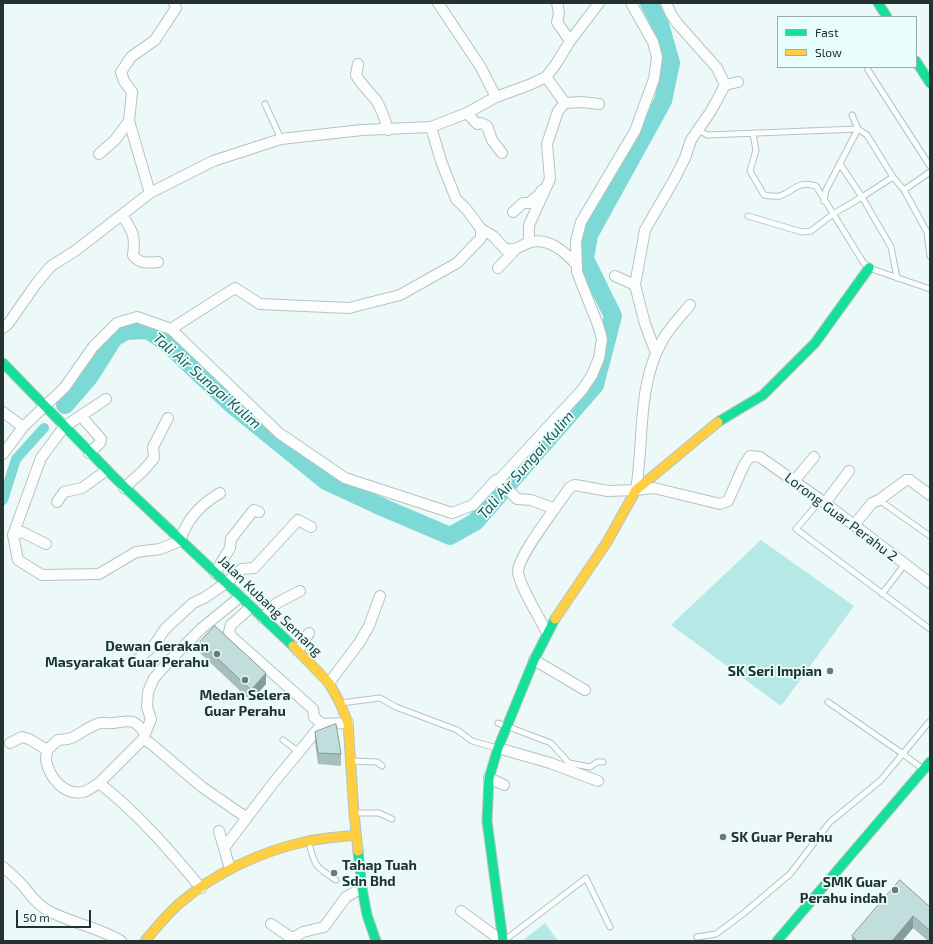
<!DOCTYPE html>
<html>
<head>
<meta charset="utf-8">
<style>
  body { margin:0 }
  #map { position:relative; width:933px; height:944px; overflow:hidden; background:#ecf9f8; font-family:"Exo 2",sans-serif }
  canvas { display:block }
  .frame { position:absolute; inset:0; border:4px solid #243332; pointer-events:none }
  .legend { position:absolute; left:777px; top:16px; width:140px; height:52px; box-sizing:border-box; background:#e7fefd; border:1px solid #99adac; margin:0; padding:5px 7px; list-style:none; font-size:12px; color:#243332 }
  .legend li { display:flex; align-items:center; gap:8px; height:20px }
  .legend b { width:20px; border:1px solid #99adac }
  .scale { position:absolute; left:16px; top:910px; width:75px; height:18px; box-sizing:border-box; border:2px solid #243332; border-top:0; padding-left:5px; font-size:12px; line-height:14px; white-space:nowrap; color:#243332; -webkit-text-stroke:3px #e7fefd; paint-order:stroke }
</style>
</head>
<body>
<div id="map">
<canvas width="933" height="944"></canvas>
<div class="frame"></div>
<ul class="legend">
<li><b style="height:5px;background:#16e098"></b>Fast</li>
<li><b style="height:5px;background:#ffcf43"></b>Slow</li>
</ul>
<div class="scale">50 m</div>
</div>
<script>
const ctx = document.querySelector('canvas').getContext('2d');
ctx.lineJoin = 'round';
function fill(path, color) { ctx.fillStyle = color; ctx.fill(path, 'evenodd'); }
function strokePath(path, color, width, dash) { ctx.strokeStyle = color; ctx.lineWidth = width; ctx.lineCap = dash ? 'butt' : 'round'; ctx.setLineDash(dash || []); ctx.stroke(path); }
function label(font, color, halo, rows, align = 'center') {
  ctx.font = font + ' "Exo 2",sans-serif'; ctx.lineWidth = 3.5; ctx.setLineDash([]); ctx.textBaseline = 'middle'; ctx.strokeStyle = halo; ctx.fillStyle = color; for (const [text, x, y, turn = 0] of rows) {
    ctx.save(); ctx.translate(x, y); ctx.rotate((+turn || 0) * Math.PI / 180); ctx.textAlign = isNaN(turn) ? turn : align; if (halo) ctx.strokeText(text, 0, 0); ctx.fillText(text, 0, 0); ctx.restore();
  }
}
fill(new Path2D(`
  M 761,540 L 854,606 L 781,706 L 671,625 Z
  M 545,923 L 558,941 L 522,941 Z`), '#b6e8e5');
strokePath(new Path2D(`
  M 3,500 L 16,459 L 44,428`), '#7dd9d6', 10);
strokePath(new Path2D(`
  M 65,405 L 90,376 L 114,338 L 126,331 L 148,330 L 167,343 L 230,403 L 326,481 L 382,507 L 450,536 L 475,522 L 595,385 L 613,316 L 585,259 L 589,235 L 663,101 L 671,63 L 660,24 L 649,3`), '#7dd9d6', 18);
const lane = new Path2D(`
  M 867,67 L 868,70 L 930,166
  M 265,104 L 281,139
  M 852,115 L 858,129 L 867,135 L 893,177 L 904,190 L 927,232 L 930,256
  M 699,130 L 707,135 L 858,129
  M 753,134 L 756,150 L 750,171 L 764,195 C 770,196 775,197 780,196 C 795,191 797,180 816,186 L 863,262 L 869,268 L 930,289
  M 840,164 L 862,197 L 891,247 L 897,278
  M 904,190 L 930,172
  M 824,201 L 826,190 L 858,129
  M 748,216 L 802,232 L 811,231 L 833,214 L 862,197 L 893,177
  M 821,500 L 796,529 L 930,629
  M 879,500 L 930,536
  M 882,594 L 905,564
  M 828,702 L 903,754 L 923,769
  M 341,703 L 380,698 L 396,707 L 457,730 L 472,741 L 497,748
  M 498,723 L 551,743 L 569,763 L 590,767 L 597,762 L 603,762
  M 283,740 L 299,752
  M 352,761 L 377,762 L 382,766
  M 355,813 L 379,813 L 392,819
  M 309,842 C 314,866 316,867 336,880
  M 697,937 L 716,934 L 744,913 L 790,874 L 830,822 L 881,780 L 930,721
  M 505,940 L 586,878 L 610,927`);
const street = new Path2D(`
  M 438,3 L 480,66 L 496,97
  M 557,3 L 559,13 L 557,22 L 570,41
  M 358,64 L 356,75 C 361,84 369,92 376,100 C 382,109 385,120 388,130
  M 546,77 L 565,103 L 582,102 L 599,104
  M 725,85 L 738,82
  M 467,113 L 477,124 L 481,123 L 487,126 L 492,140 L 502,153
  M 129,121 L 150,193
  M 431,127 L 441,161 L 456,199 L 467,210 L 481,229 L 493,236 L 505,249 C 519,250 517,247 528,243 C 548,236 565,252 577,265
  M 99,154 L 115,140 L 129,121 L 132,92 L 124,81 L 121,72 L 131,57 L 155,40 L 176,8 L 174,3
  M 513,212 L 523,203 L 529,203 L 539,195 L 542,190
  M 122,215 C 132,230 136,236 133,255 C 139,264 148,263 158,262
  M 529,242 L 529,225 L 550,179 L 547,144 L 558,111 L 565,103
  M 498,268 L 515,250
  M 615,276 L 635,285
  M 3,328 L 8,324 L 36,284 L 51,266 L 75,251 L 150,193 L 213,161 L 281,139 L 362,130 L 431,127 L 467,113 L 496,97 L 529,85 L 546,77 L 556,64 L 570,41 L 599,3
  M 171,329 L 235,288 L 260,304 L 349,308 L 400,295 L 457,263 L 481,238 L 481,229
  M 656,353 L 645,324 L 635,285 L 645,230 L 675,178 L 685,158 L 691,140 L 711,111 L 725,85 L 717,68 L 677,23 L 671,14 L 666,3
  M 106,399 L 64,427 L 41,458 L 13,535 L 18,560 L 42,575 L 99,574 L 136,552 L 160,549 L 180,541 C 187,519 200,505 220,493
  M 3,412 L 23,427
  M 81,416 L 101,439 L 100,443 L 89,453
  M 3,454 L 23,427 L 65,387 L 93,347 L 117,323 L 137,317 L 171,329 L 279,433 L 345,478 L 452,513 L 473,505 L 496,480 L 499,480
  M 794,481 L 814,457
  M 124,488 L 143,471 L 154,458 L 153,447 L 168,418
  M 636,490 C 644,441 637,386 662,341 C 669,328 681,316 690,305
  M 57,502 L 64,492 L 82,488 L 107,470
  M 825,503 L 849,471
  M 555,509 L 531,500 L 517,499 L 499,480 L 582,390 L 592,375 L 599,358 L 602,339 L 598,325 L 577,272 L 576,241 L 581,222 L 635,131 L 654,79 L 657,57 L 653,42 L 631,3
  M 854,525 L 872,503 L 879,500 L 906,480 L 910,480 L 930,495
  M 13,535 L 22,532 L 46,544
  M 215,573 L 230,548 L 231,539 L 252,512 L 254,510 L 259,512
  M 251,607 L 231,625 L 229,632 L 232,637 L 313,709 L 314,717 L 322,724 L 348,723
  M 263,618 L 277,603 L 300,591
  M 547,633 C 541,620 518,584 518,571 C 519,554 559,504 570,487 L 575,485 L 608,491 L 636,490 L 654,488 L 720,504 L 728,501 L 744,465 L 750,456 L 760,457 L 825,503 L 930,583
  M 298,651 L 309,633
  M 138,659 L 155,644 L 165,629 L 193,603 L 204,598 L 226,583 L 242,569 L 254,568 L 298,520 L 311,527
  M 534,660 L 585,690
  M 329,683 L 359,643 L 369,626 L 380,596
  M 145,734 L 151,719 L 147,707 L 148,692 L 154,678 L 172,658 L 202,628 L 240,597
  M 143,739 L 150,743 L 202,787 L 247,818
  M 10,743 L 22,737 L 29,739 L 47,750
  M 498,748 L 550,763 L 598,781
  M 489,778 L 504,785
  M 99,783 L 143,739 L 145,734 C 135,719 131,720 114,723 C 110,724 105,722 101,723 C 90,725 81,734 71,738 C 67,740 62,739 58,740 L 47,750 C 47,753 46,757 46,760 C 49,777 64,796 83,792 C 88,791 94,786 99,783 C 138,813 170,851 201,888
  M 219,831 L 224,848
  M 3,867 C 10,873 17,879 23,886 C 32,896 34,902 47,910 C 70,923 98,927 121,941
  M 230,869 L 224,848 L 274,782 L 322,724
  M 461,911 L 502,941
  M 271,924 L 290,937 L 295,937 L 303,932 L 324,927 L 346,897 L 362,888`);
const fast = new Path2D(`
  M 878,3 L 887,17
  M 916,61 L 930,83
  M 3,363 L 116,479 L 293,646
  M 718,422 L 763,395 L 815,343 L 869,268
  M 358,851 L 362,888 L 367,915 L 376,941
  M 503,941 L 487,821 L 489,778 L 498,748 L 534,660 L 555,619
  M 777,941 L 930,762`);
const slow = new Path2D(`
  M 555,619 L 607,542 L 636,490 L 718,422
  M 293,646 L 329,683 L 340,703 L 348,723 L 354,813 L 358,851
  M 145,941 C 156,928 167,914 180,903 C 216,872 262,851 308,841 C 324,838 340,837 356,835`);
strokePath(lane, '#b5c3c2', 7);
strokePath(street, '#b5c3c2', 12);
strokePath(fast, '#b5c3c2', 11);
strokePath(slow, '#b5c3c2', 11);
strokePath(lane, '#fcfefe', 5);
strokePath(street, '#fcfefe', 10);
strokePath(fast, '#16e098', 9);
strokePath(slow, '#ffcf43', 9);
fill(new Path2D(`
  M 200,642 L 266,684 L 251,701 L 200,653 Z
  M 315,732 L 341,754 L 341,766 L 318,764 L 315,743 Z
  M 930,907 L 930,941 L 928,941 L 913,928 L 902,941 L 852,941 L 852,936 Z`), '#a6bfbe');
fill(new Path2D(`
  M 266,673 L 266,684 L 251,701 L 251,690 Z
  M 913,916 L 913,928 L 902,941 L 892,941 Z`), '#879b9b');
const building = new Path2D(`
  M 215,626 L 266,673 L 251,690 L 200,642 Z
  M 336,724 L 341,754 L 318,753 L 315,732 Z
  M 900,880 L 930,907 L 930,931 L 913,916 L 892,941 L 856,941 L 857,941 L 852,936 Z`);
fill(building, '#c1dedd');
strokePath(building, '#879b9b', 1);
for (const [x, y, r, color] of [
  [217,654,4,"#6a7877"],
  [830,671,4,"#6a7877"],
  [245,680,4,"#6a7877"],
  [723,837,4,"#6a7877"],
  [334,873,4,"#6a7877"],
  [895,890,4,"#6a7877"]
]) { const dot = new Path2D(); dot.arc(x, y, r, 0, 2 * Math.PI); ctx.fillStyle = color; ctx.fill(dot); strokePath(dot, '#e7fefd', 1.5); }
label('14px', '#243332', '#e7fefd', [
  ["Lorong Guar Perahu 2",841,517,37],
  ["Jalan Kubang Semang",270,606,44]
]);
label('bold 14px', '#243332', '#e7fefd', [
  ["Dewan Gerakan",209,646],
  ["Masyarakat Guar Perahu",209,662],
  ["SK Seri Impian",822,671],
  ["Medan Selera",245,695,"center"],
  ["Guar Perahu",245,711,"center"],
  ["SK Guar Perahu",731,837,"left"],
  ["Tahap Tuah",342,865,"left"],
  ["Sdn Bhd",342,881,"left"],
  ["SMK Guar",887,882],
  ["Perahu indah",887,898]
], 'right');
label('italic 15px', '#205654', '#e7fefd', [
  ["Tali Air Sungai Kulim",207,381,41],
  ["Tali Air Sungai Kulim",526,465,-49]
]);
</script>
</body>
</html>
